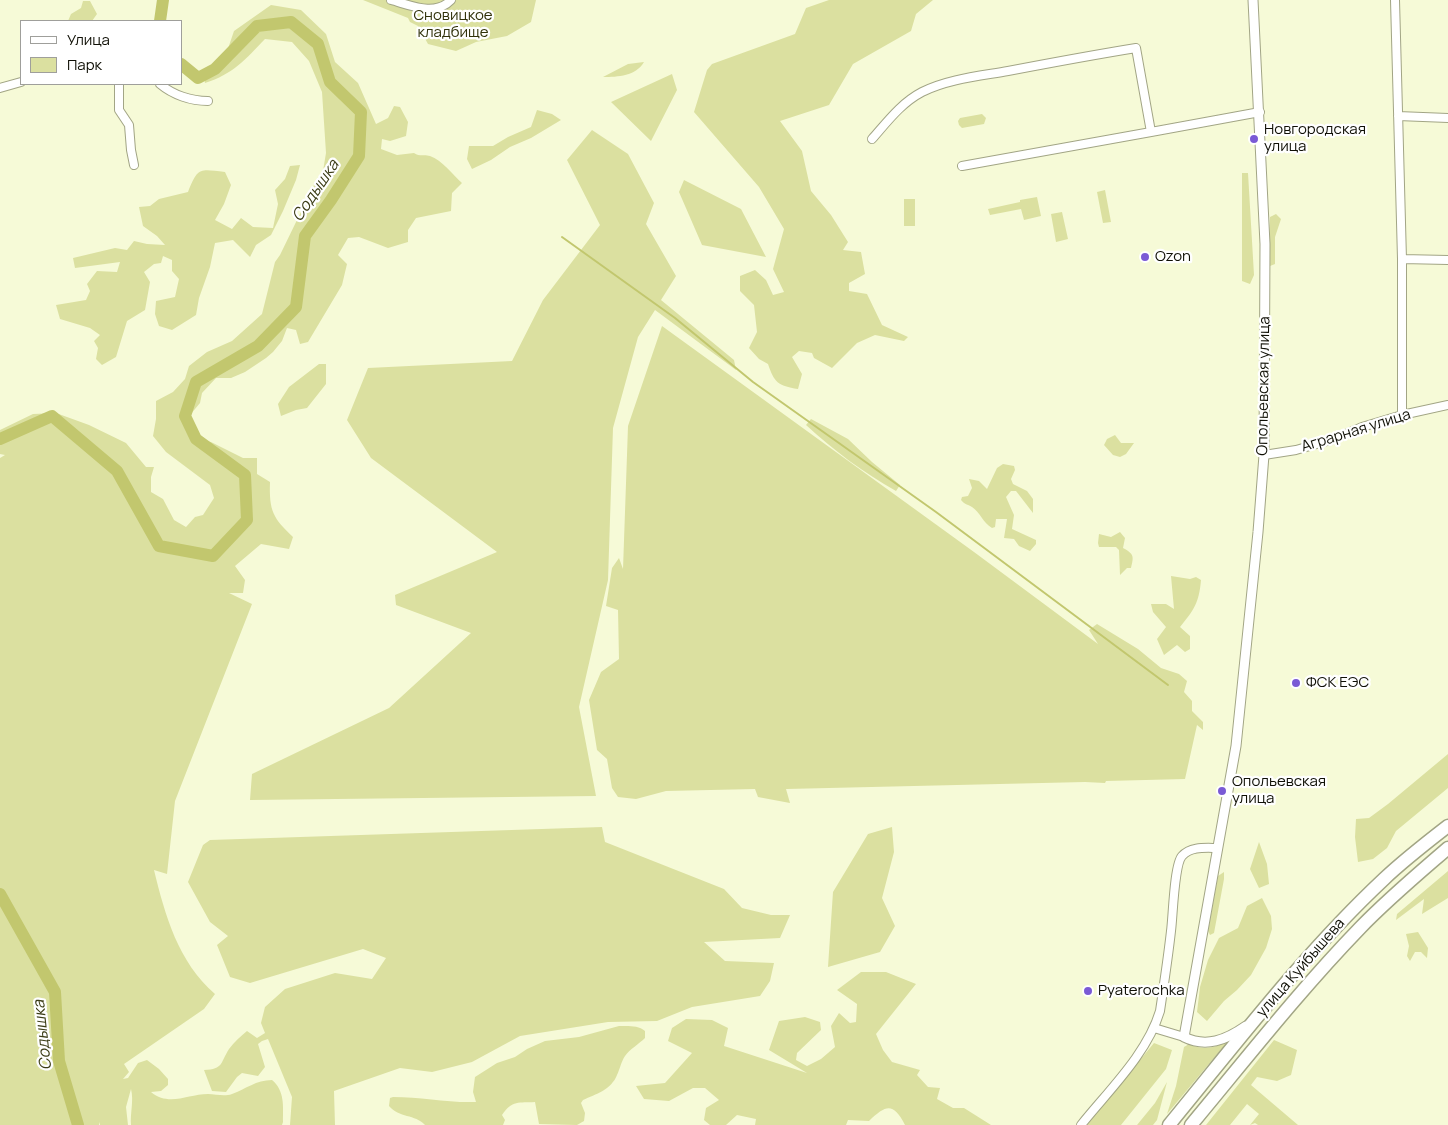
<!DOCTYPE html>
<html>
<head>
<meta charset="utf-8">
<style>
  body { margin:0 }
  #map { position:relative; width:1448px; height:1125px; overflow:hidden; background:#f6fad7; font-family:Manrope,sans-serif }
  canvas { display:block }
  .legend { position:absolute; left:20px; top:20px; width:162px; height:65px; box-sizing:border-box; background:#fff; border:1px solid #9f9f9b; margin:0; padding:6px 9px; list-style:none; font-size:15px; color:#0f0f05 }
  .legend li { display:flex; align-items:center; gap:10px; height:25px }
  .legend b { width:25px; border:1px solid #9f9f9b }
</style>
</head>
<body>
<div id="map">
<canvas width="1448" height="1125"></canvas>
<ul class="legend">
<li><b style="height:6px;background:#fff"></b>Улица</li>
<li><b style="height:14px;background:#dbe0a0"></b>Парк</li>
</ul>
</div>
<script>
const ctx = document.querySelector('canvas').getContext('2d');
ctx.lineJoin = 'round';
function fill(path, color) { ctx.fillStyle = color; ctx.fill(path, 'evenodd'); }
function strokePath(path, color, width, dash) { ctx.strokeStyle = color; ctx.lineWidth = width; ctx.lineCap = dash ? 'butt' : 'round'; ctx.setLineDash(dash || []); ctx.stroke(path); }
function label(font, color, halo, rows, align = 'center') {
  ctx.font = font + ' Manrope,sans-serif'; ctx.lineWidth = 4.5; ctx.setLineDash([]); ctx.textBaseline = 'middle'; ctx.strokeStyle = halo; ctx.fillStyle = color; for (const [text, x, y, turn = 0] of rows) {
    ctx.save(); ctx.translate(x, y); ctx.rotate((+turn || 0) * Math.PI / 180); ctx.textAlign = isNaN(turn) ? turn : align; if (halo) ctx.strokeText(text, 0, 0); ctx.fillText(text, 0, 0); ctx.restore();
  }
}
fill(new Path2D(`
  M 363,0 L 536,0 L 531,22 L 507,36 L 476,42 L 456,51 L 428,44 L 418,26 L 410,22 L 408,18 Z
  M 829,0 L 933,0 L 916,14 L 911,31 L 853,64 L 829,105 L 780,121 L 802,151 L 811,191 L 831,215 L 848,242 L 843,250 L 861,252 L 865,274 L 849,283 L 849,291 L 867,294 L 882,325 L 908,337 L 904,341 L 875,335 L 857,343 L 832,368 L 814,358 L 812,353 L 799,351 L 792,357 L 802,374 L 798,389 C 778,386 774,382 768,364 L 759,359 L 749,348 L 757,332 L 754,305 L 740,291 L 740,276 L 755,270 L 766,280 L 773,295 L 784,292 L 773,269 L 784,229 L 759,187 L 694,112 L 707,70 L 712,64 L 795,34 L 806,8 Z
  M 83,1 L 90,1 L 97,14 L 92,21 L 68,21 L 71,14 L 81,8 Z
  M 271,5 L 301,10 L 326,34 L 335,62 L 358,83 L 376,124 L 388,118 L 394,106 L 400,107 L 408,122 L 406,136 L 390,141 L 382,139 L 381,149 L 397,155 L 414,153 C 420,157 424,154 430,156 C 442,160 453,175 462,183 L 452,193 L 451,211 L 416,218 L 408,230 L 408,242 L 388,248 L 359,237 L 348,238 L 338,255 L 347,264 L 342,285 L 308,342 L 300,344 L 296,330 L 287,328 L 282,341 L 273,352 L 266,358 L 245,372 L 231,378 L 216,378 L 202,393 L 200,403 L 190,415 L 185,416 L 196,439 L 211,442 L 243,458 L 257,458 L 257,474 L 270,482 C 269,511 273,518 293,537 L 289,549 L 261,544 L 235,566 L 245,580 L 243,593 L 229,593 L 252,604 L 175,801 L 167,874 L 154,870 C 165,915 178,962 215,994 L 204,1009 L 124,1064 L 129,1072 L 123,1079 L 128,1078 L 138,1063 L 147,1060 L 159,1069 L 168,1079 L 168,1085 L 161,1091 L 151,1092 C 169,1107 188,1094 208,1094 C 216,1094 224,1097 232,1094 C 246,1089 256,1080 272,1080 C 285,1091 283,1106 283,1122 L 282,1125 L 131,1125 C 130,1113 134,1101 131,1089 L 126,1107 L 128,1125 L 100,1125 L 99,1122 L 99,1125 L 0,1125 L 0,458 L 5,455 L 0,454 L 0,430 L 33,414 L 56,413 L 89,425 L 126,443 L 146,467 L 154,467 L 151,477 L 151,492 L 163,499 L 174,520 L 186,527 L 195,517 L 203,515 L 214,498 L 210,485 L 166,452 L 153,436 L 156,419 L 156,401 L 173,392 L 185,379 L 189,366 L 207,352 L 232,341 L 262,314 L 275,262 L 280,255 L 314,185 L 323,171 L 326,153 L 322,92 L 309,61 L 292,42 L 265,39 C 245,60 233,74 205,83 L 204,78 L 220,72 L 234,31 Z
  M 644,62 C 636,76 618,77 603,77 L 628,64 Z
  M 672,74 L 677,90 L 651,141 L 611,102 Z
  M 537,110 L 552,114 L 561,120 L 531,138 L 510,147 L 491,160 L 472,169 L 467,159 L 469,146 L 493,146 L 508,137 L 531,127 Z
  M 982,114 L 986,118 L 984,124 L 962,128 L 959,125 L 958,121 L 960,118 Z
  M 592,130 L 628,154 L 654,203 L 646,224 L 676,276 L 661,300 L 734,360 L 736,370 L 655,310 L 638,337 L 613,428 L 608,580 L 579,707 L 596,796 L 250,800 L 252,774 L 389,708 L 471,633 L 396,605 L 395,595 L 497,552 L 371,458 L 347,420 L 368,368 L 512,361 L 543,300 L 600,225 L 567,160 Z
  M 300,165 L 296,180 L 283,211 L 271,235 L 256,245 L 250,257 L 233,240 L 215,243 L 210,267 L 199,298 L 196,315 L 172,330 L 159,326 L 155,314 L 156,301 L 175,297 L 179,279 L 172,271 L 172,260 L 163,256 L 161,263 L 154,264 L 144,272 L 150,282 L 145,310 L 127,321 L 116,357 L 102,365 L 96,359 L 98,348 L 94,341 L 100,335 L 90,328 L 60,319 L 56,305 L 86,300 L 90,291 L 87,284 L 97,271 L 117,272 L 120,262 L 75,268 L 73,258 L 115,248 L 127,250 L 134,241 L 147,244 L 165,245 L 157,236 L 143,226 L 139,207 L 150,206 L 159,199 L 188,192 C 198,167 199,169 225,172 L 231,185 L 224,204 L 215,220 L 232,229 L 241,218 L 253,227 L 273,228 L 278,204 L 275,190 L 285,179 L 290,166 Z
  M 1242,173 L 1248,173 L 1254,275 L 1250,284 L 1242,281 Z
  M 684,180 L 741,209 L 766,257 L 702,245 L 679,192 Z
  M 1105,190 L 1111,222 L 1103,223 L 1097,192 Z
  M 1037,197 L 1041,216 L 1024,220 L 1021,209 L 990,215 L 988,209 L 1020,202 L 1020,200 Z
  M 904,199 L 915,199 L 915,226 L 904,226 Z
  M 1062,212 L 1068,239 L 1056,242 L 1051,214 Z
  M 1276,214 L 1281,219 L 1275,237 L 1275,264 L 1270,266 L 1269,261 L 1270,217 Z
  M 662,326 L 974,552 L 1098,644 L 1089,630 L 1097,624 L 1138,649 L 1161,668 L 1179,674 L 1187,681 L 1184,692 L 1192,701 L 1192,711 L 1203,722 L 1203,730 L 1197,725 L 1185,779 L 1106,781 L 1105,783 L 1085,782 L 786,789 L 790,803 L 758,797 L 755,789 L 666,791 L 636,799 L 618,797 L 612,788 L 607,759 L 597,750 L 589,700 L 601,672 L 619,659 L 618,610 L 606,606 L 612,568 L 619,558 L 623,569 L 628,426 Z
  M 319,364 L 326,364 L 326,384 L 307,408 L 296,410 L 281,416 L 278,404 L 289,387 Z
  M 811,419 L 848,439 L 872,462 L 900,485 L 896,491 C 864,473 833,450 806,425 Z
  M 1115,435 L 1121,443 L 1134,443 L 1126,454 L 1120,457 L 1113,455 L 1104,445 L 1107,439 Z
  M 1003,464 L 1014,466 L 1015,470 L 1011,479 L 1013,484 L 1027,491 L 1033,499 L 1033,513 L 1016,491 L 1011,491 L 1006,497 L 1014,515 L 1012,529 L 1036,540 L 1036,544 L 1030,551 L 1019,546 L 1014,539 L 1004,538 L 1007,519 L 996,519 L 995,527 L 992,528 C 983,523 980,512 972,507 C 967,504 965,505 961,500 L 962,497 L 968,496 L 972,488 L 969,479 L 979,481 L 987,489 L 997,468 Z
  M 1120,532 L 1125,538 L 1123,548 C 1134,554 1134,556 1131,568 L 1127,568 L 1120,575 L 1119,550 L 1116,547 L 1099,547 L 1098,543 L 1099,534 L 1111,537 Z
  M 1171,576 L 1190,579 L 1196,577 L 1201,580 C 1199,603 1194,610 1180,627 L 1190,636 L 1190,649 L 1185,652 L 1177,645 L 1164,655 L 1157,639 L 1166,627 L 1153,612 L 1151,604 L 1166,604 L 1174,609 Z
  M 1448,754 L 1448,788 L 1396,831 L 1387,848 L 1373,859 L 1358,862 L 1355,837 L 1356,819 L 1369,818 L 1388,804 Z
  M 602,827 L 605,842 L 724,889 L 742,908 L 771,915 L 790,915 L 780,938 L 704,942 L 725,961 L 774,963 L 770,981 L 760,996 L 692,1007 L 657,1021 L 608,1022 L 520,1036 L 472,1062 L 432,1072 L 400,1068 L 334,1091 L 335,1125 L 290,1125 L 292,1097 L 268,1039 L 262,1041 L 258,1044 L 265,1067 L 258,1076 L 242,1073 L 237,1077 L 226,1092 L 212,1091 L 204,1070 C 224,1069 220,1063 229,1049 C 234,1042 241,1036 247,1031 L 257,1038 L 265,1033 L 261,1023 L 265,1007 L 285,989 L 335,973 L 372,979 L 386,958 L 363,949 L 250,983 L 230,977 L 217,945 L 228,936 L 210,922 L 188,882 L 203,845 L 210,840 Z
  M 892,827 L 894,852 L 882,898 L 895,926 L 880,952 L 828,967 L 833,892 L 868,834 Z
  M 1259,842 L 1267,864 L 1269,884 L 1259,888 L 1250,869 Z
  M 1448,871 L 1448,898 L 1422,914 L 1424,899 L 1396,920 L 1397,914 Z
  M 1224,872 L 1224,879 L 1214,933 L 1210,935 L 1208,931 L 1218,876 Z
  M 1262,898 L 1271,916 L 1272,929 L 1266,948 L 1251,975 L 1237,990 L 1224,1001 L 1207,1021 L 1197,1012 L 1200,987 L 1208,960 L 1219,938 L 1238,928 L 1247,906 Z
  M 1418,932 L 1428,948 L 1427,958 L 1421,952 L 1415,952 L 1410,961 L 1407,956 L 1409,946 L 1406,934 Z
  M 861,972 L 886,972 L 916,984 L 876,1034 L 883,1050 L 892,1062 L 920,1070 L 917,1075 L 928,1087 L 940,1088 L 937,1099 L 953,1108 L 964,1108 L 991,1125 L 905,1125 C 893,1102 886,1105 869,1121 L 848,1120 L 846,1125 L 755,1125 L 756,1119 L 737,1115 L 726,1125 L 710,1125 L 704,1120 L 706,1108 L 719,1100 L 705,1088 L 693,1088 L 669,1101 L 644,1099 L 636,1086 L 665,1083 L 692,1053 L 668,1041 L 672,1028 L 686,1019 L 712,1020 L 728,1028 L 724,1046 L 807,1073 L 769,1050 L 779,1021 L 805,1017 L 820,1022 L 821,1030 L 797,1053 L 796,1060 L 807,1066 L 821,1059 L 835,1047 L 831,1026 L 839,1013 L 850,1023 L 856,1022 L 857,1004 L 837,990 Z
  M 619,1026 C 628,1026 638,1025 645,1031 L 645,1038 C 639,1044 630,1049 625,1056 C 621,1062 620,1069 617,1075 C 611,1090 596,1094 583,1100 L 581,1103 L 585,1113 L 584,1121 L 577,1125 L 539,1124 L 535,1102 C 519,1103 512,1100 502,1115 L 505,1120 L 503,1125 L 425,1125 C 415,1114 399,1118 389,1106 L 390,1098 L 393,1097 C 421,1097 448,1103 476,1102 L 473,1092 L 475,1077 L 497,1063 L 515,1057 L 527,1049 L 545,1041 L 579,1037 Z
  M 1229,1040 L 1167,1114 L 1176,1086 L 1184,1047 L 1189,1044 C 1204,1051 1216,1048 1229,1040 Z
  M 1274,1040 L 1297,1050 L 1291,1075 L 1277,1081 L 1257,1077 L 1251,1085 L 1298,1125 L 1258,1125 L 1255,1123 L 1250,1125 L 1259,1114 L 1247,1104 L 1230,1125 L 1206,1125 Z
  M 1154,1043 L 1172,1050 L 1166,1069 L 1121,1125 L 1086,1125 Z
  M 1167,1082 L 1157,1120 L 1153,1125 L 1137,1125 L 1155,1103 Z`), '#dbe0a0');
strokePath(new Path2D(`
  M 562,237 L 675,318 L 753,382 L 936,512 L 1168,685`), '#c2c76e', 2);
strokePath(new Path2D(`
  M 160,21 L 163,0
  M 0,439 L 52,416 L 117,471 L 159,546 L 213,556 L 247,520 L 245,475 L 196,439 L 185,416 L 196,382 L 258,346 L 296,307 L 305,236 L 331,200 L 359,156 L 361,112 L 330,82 L 318,44 L 291,22 L 257,26 L 215,69 L 198,78 L 181,64
  M 0,894 L 55,992 L 59,1061 L 78,1125`), '#c2c76e', 12);
const minor = new Path2D(`
  M 391,0 C 410,5 435,17 451,0
  M 1395,0 L 1402,259 L 1402,415
  M 119,84 L 119,110 L 129,125 L 131,150 L 134,165
  M 160,84 C 173,95 191,101 208,101
  M 0,88 L 21,82
  M 1398,116 L 1448,118
  M 872,139 C 887,122 901,103 922,92 C 948,79 980,76 1008,71 C 1050,63 1093,55 1136,48 L 1151,132 L 1260,112
  M 962,166 L 1151,132
  M 1402,259 L 1448,260
  M 1264,455 L 1296,450 L 1334,439 L 1362,427 L 1402,415 L 1448,405
  M 1154,1028 L 1184,1037
  M 1081,1125 C 1109,1090 1147,1054 1160,1011 C 1164,984 1168,958 1171,931 C 1173,917 1174,865 1182,856 C 1191,846 1206,848 1218,848`);
const tertiary = new Path2D(`
  M 1246,1026 C 1226,1040 1206,1048 1184,1037 L 1236,746 L 1258,532 L 1264,455 L 1265,244 L 1253,0`);
const trunk = new Path2D(`
  M 1169,1125 C 1238,1041 1304,954 1384,879 C 1404,860 1426,843 1448,826
  M 1191,1125 C 1246,1059 1300,990 1360,928 C 1388,899 1418,874 1448,848`);
strokePath(minor, '#a2a585', 10);
strokePath(tertiary, '#a2a585', 11);
strokePath(trunk, '#a2a585', 15);
strokePath(minor, '#fff', 8);
strokePath(tertiary, '#fff', 9);
strokePath(trunk, '#fff', 12);
for (const [x, y, r, color] of [
  [1254,139,5,"#7a5ad5"],
  [1145,257,5,"#7a5ad5"],
  [1296,683,5,"#7a5ad5"],
  [1222,791,5,"#7a5ad5"],
  [1088,991,5,"#7a5ad5"]
]) { const dot = new Path2D(); dot.arc(x, y, r, 0, 2 * Math.PI); ctx.fillStyle = color; ctx.fill(dot); strokePath(dot, '#fff', 2); }
label('15px', '#30310a', '#fff', [
  ["Сновицкое",453,16],
  ["кладбище",453,33]
]);
label('15px', '#0f0f05', '#fff', [
  ["Новгородская",1264,130],
  ["улица",1264,147],
  ["Ozon",1155,257],
  ["ФСК ЕЭС",1306,683],
  ["Опольевская",1232,782],
  ["улица",1232,799],
  ["Pyaterochka",1098,991]
], 'left');
label('15px', '#0f0f05', '#fff', [
  ["Опольевская улица",1264,386,-89],
  ["Аграрная улица",1356,431,-17],
  ["улица Куйбышева",1301,968,-49]
]);
label('italic 16px', '#3b3c16', '#fff', [
  ["Содышка",316,191,-56],
  ["Содышка",43,1035,-96]
]);
</script>
</body>
</html>
